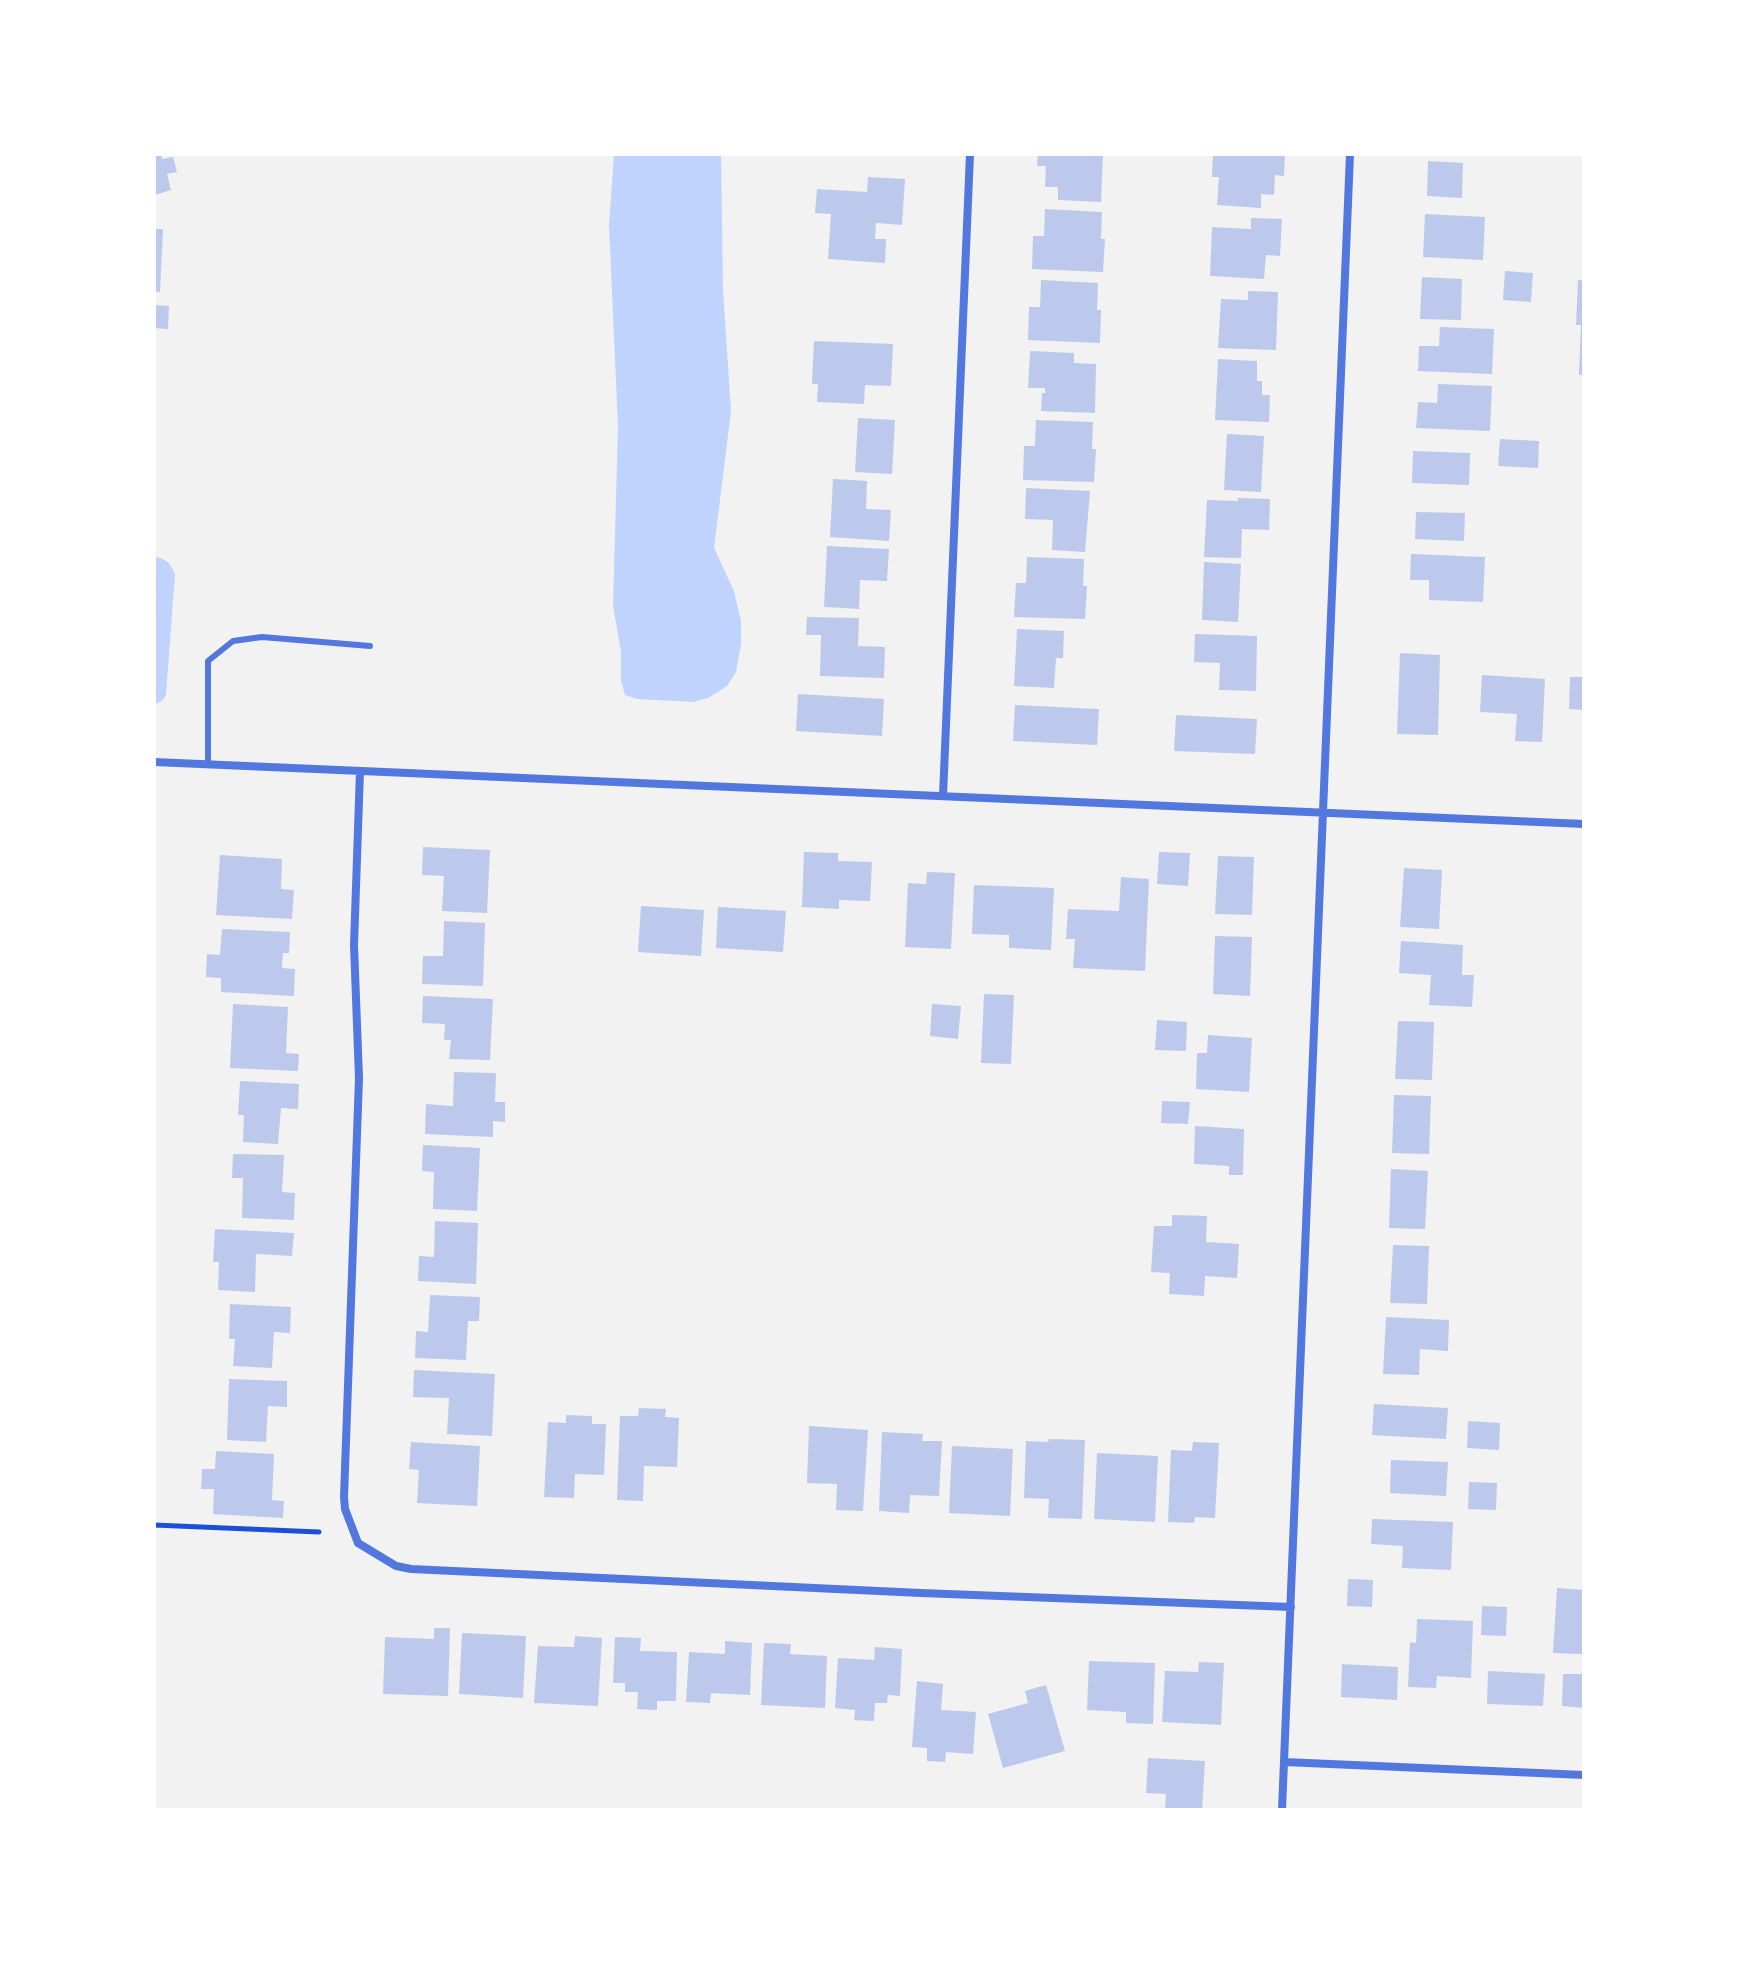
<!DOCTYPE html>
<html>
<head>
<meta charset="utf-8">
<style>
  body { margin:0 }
  #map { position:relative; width:1738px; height:1964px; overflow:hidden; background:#f2f2f2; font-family:Bitter,serif }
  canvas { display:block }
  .frame { position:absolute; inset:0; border:156px solid #fff; pointer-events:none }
</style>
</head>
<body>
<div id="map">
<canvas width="1738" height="1964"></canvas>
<div class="frame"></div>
</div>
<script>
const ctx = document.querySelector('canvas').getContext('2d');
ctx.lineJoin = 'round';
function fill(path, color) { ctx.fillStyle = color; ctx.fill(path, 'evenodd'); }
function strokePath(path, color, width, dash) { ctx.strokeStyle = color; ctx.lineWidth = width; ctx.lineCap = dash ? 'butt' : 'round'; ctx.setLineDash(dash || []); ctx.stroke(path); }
fill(new Path2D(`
  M 614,154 L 721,154 L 723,290 L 731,411 L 714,548 L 734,591 L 741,621 L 741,644 L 736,672 L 727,686 L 708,698 L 693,702 L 637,699 L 625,695 L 621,681 L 621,652 L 613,606 L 618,427 L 609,225 Z
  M 154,557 C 166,558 170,563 175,574 L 166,695 L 163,700 L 154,705 Z`), '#bfd3fe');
fill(new Path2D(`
  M 154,154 L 161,154 L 162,159 L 173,157 L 177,172 L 167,174 L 171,190 L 154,195 Z
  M 1038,154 L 1103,154 L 1101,202 L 1058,200 L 1058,187 L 1045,187 L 1046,166 L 1037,166 Z
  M 1213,154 L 1285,154 L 1284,176 L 1275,175 L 1274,195 L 1261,194 L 1261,208 L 1217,205 L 1219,177 L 1212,177 Z
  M 1428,161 L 1463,163 L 1462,198 L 1427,196 Z
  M 868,177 L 905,179 L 902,225 L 876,223 L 875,239 L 886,239 L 885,263 L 828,259 L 831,214 L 815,213 L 817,189 L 867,192 Z
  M 1045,209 L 1102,212 L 1101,239 L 1105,239 L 1103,272 L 1032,269 L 1033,236 L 1044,236 Z
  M 1425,214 L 1485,217 L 1483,260 L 1423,257 Z
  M 1251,218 L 1282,219 L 1280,256 L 1266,255 L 1264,279 L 1210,276 L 1212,227 L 1251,229 Z
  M 154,229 L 163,229 L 160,292 L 154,291 Z
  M 1505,271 L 1533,273 L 1531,302 L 1503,300 Z
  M 1422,277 L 1462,279 L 1461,320 L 1420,319 Z
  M 1041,280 L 1098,283 L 1097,310 L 1101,310 L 1100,343 L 1028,340 L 1029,307 L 1040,307 Z
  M 1578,280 L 1584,280 L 1584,375 L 1579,375 L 1581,325 L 1576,325 Z
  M 1248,291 L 1278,292 L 1276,350 L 1218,348 L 1221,299 L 1248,300 Z
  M 154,305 L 169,306 L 168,329 L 154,328 Z
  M 1440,327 L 1494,329 L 1492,374 L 1418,371 L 1419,346 L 1439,346 Z
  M 814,341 L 893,344 L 891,386 L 865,385 L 864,404 L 817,402 L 818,384 L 812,384 Z
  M 1030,351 L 1074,353 L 1074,363 L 1096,364 L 1095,413 L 1041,411 L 1042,393 L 1045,393 L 1045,388 L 1028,388 Z
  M 1218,359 L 1257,361 L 1257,381 L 1262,381 L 1262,395 L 1270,395 L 1269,422 L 1215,420 Z
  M 1438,384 L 1492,386 L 1490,431 L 1416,428 L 1418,402 L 1437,403 Z
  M 858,418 L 895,420 L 892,474 L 855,472 Z
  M 1036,420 L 1093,422 L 1092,449 L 1096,449 L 1094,482 L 1023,480 L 1024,446 L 1035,446 Z
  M 1227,434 L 1264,436 L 1261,492 L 1224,490 Z
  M 1500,439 L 1539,441 L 1538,468 L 1498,466 Z
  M 1413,451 L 1470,453 L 1469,485 L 1412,483 Z
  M 833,479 L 867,481 L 866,509 L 891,510 L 889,541 L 830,537 Z
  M 1026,488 L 1090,491 L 1085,552 L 1052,550 L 1053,520 L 1025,519 Z
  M 1238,498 L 1270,499 L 1269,530 L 1242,529 L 1241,558 L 1204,557 L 1207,500 L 1238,501 Z
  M 1416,512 L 1465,513 L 1464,541 L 1415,539 Z
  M 827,546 L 889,549 L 887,581 L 860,580 L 859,609 L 824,607 Z
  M 1411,554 L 1485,557 L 1483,602 L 1429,600 L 1429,580 L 1410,580 Z
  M 1027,557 L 1084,559 L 1083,586 L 1087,586 L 1085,619 L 1014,617 L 1016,583 L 1026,583 Z
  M 1204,562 L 1241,564 L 1238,622 L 1202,620 Z
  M 807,617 L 859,618 L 858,646 L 885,647 L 884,678 L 820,676 L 821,635 L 806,635 Z
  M 1017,629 L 1064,631 L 1063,658 L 1056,658 L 1054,688 L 1014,686 Z
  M 1195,634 L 1257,636 L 1256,691 L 1219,690 L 1220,663 L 1194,662 Z
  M 1400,653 L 1440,655 L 1438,735 L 1397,734 Z
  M 1482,675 L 1545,679 L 1542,742 L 1515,741 L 1517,714 L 1480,712 Z
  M 1570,677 L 1584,677 L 1584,710 L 1569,709 Z
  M 798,694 L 884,699 L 882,736 L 796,731 Z
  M 1015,705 L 1099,709 L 1097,745 L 1013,741 Z
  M 1176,715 L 1257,719 L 1255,754 L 1174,751 Z
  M 423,847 L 490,850 L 487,913 L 442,911 L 444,876 L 422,875 Z
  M 804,852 L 838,853 L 838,861 L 872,862 L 870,901 L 839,900 L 839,909 L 802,907 Z
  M 1159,852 L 1190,853 L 1188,886 L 1157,884 Z
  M 220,855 L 282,859 L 281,889 L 294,890 L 292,919 L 216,915 Z
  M 1218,856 L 1254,857 L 1252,915 L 1215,914 Z
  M 1404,868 L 1442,870 L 1439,929 L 1400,927 Z
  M 927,872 L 955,873 L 951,949 L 905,947 L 908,883 L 926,884 Z
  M 1121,877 L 1149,879 L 1145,971 L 1073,968 L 1075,939 L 1066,939 L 1068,909 L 1119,911 Z
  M 974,885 L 1054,888 L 1051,950 L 1009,948 L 1009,935 L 972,934 Z
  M 641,906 L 704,910 L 701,956 L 638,952 Z
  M 718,907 L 786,911 L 783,952 L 716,948 Z
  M 444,921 L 485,923 L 483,986 L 422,984 L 423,956 L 443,956 Z
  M 222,929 L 290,932 L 289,953 L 283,953 L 282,968 L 295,969 L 294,996 L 221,992 L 221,978 L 206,977 L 207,954 L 220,955 Z
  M 1215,936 L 1252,937 L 1250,996 L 1213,994 Z
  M 1401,941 L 1463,945 L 1462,975 L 1474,975 L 1472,1007 L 1429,1005 L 1431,975 L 1399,973 Z
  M 984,994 L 1014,995 L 1011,1064 L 981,1063 Z
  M 423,996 L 493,999 L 490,1060 L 449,1059 L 451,1040 L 444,1040 L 445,1024 L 422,1023 Z
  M 233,1004 L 288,1007 L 286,1053 L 299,1054 L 298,1071 L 230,1068 Z
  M 932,1004 L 961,1006 L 958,1039 L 930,1036 Z
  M 1157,1020 L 1187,1022 L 1186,1051 L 1155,1050 Z
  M 1398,1021 L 1434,1022 L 1432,1080 L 1395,1079 Z
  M 1208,1035 L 1252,1038 L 1249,1092 L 1196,1089 L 1197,1053 L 1207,1053 Z
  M 454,1072 L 496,1073 L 495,1102 L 505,1102 L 505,1122 L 493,1121 L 493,1137 L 425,1134 L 426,1104 L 453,1106 Z
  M 240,1081 L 299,1084 L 298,1109 L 281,1108 L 278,1144 L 243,1142 L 244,1115 L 238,1115 Z
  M 1394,1095 L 1431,1096 L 1429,1154 L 1392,1153 Z
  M 1162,1101 L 1190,1102 L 1188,1124 L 1161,1123 Z
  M 1195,1126 L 1244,1129 L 1243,1175 L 1229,1175 L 1229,1166 L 1194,1164 Z
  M 423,1145 L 480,1148 L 477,1211 L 433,1209 L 434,1172 L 422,1171 Z
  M 233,1154 L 284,1155 L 282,1192 L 295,1193 L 294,1220 L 242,1218 L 243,1178 L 232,1178 Z
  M 1391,1169 L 1428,1171 L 1425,1229 L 1389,1228 Z
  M 1172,1215 L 1207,1216 L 1206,1242 L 1239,1244 L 1237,1278 L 1205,1276 L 1204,1296 L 1169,1294 L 1170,1273 L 1151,1272 L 1154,1226 L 1172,1226 Z
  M 435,1221 L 478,1223 L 476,1284 L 418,1281 L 419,1256 L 434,1257 Z
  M 215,1229 L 294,1233 L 292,1256 L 256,1254 L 255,1292 L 218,1290 L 219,1262 L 213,1262 Z
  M 1393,1245 L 1429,1246 L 1427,1304 L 1390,1303 Z
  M 430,1295 L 480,1297 L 479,1321 L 468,1321 L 466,1360 L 415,1358 L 416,1331 L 428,1332 Z
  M 230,1304 L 291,1307 L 290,1333 L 274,1332 L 272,1368 L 233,1366 L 235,1339 L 229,1339 Z
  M 1386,1317 L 1449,1320 L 1448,1351 L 1420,1349 L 1419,1375 L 1383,1374 Z
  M 414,1370 L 495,1374 L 492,1436 L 447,1434 L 449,1398 L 413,1397 Z
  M 229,1379 L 287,1381 L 287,1407 L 268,1406 L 266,1442 L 227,1440 Z
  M 1374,1404 L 1448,1408 L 1446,1439 L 1372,1435 Z
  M 639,1408 L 666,1409 L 665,1417 L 679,1418 L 677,1467 L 644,1466 L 643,1501 L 617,1500 L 620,1416 L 638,1416 Z
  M 566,1415 L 592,1416 L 592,1424 L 606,1424 L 604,1475 L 575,1474 L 574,1498 L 544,1497 L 548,1422 L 566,1423 Z
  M 1468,1421 L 1500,1423 L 1499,1450 L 1467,1448 Z
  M 809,1426 L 868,1430 L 863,1511 L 836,1510 L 837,1484 L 807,1483 Z
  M 882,1432 L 923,1434 L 922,1441 L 942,1441 L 939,1496 L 910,1495 L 909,1513 L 879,1511 Z
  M 1049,1439 L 1085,1440 L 1082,1519 L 1048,1518 L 1049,1499 L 1024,1498 L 1026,1441 L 1048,1442 Z
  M 411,1442 L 480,1446 L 477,1506 L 417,1503 L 419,1470 L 409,1469 Z
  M 1193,1442 L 1219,1443 L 1215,1518 L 1195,1517 L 1194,1523 L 1168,1522 L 1171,1450 L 1192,1451 Z
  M 952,1446 L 1013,1449 L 1010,1516 L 949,1513 Z
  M 216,1451 L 274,1454 L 272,1500 L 284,1501 L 283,1518 L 213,1514 L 214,1489 L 201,1489 L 202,1469 L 215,1469 Z
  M 1097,1453 L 1158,1456 L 1155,1522 L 1094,1519 Z
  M 1391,1460 L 1448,1462 L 1446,1496 L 1390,1493 Z
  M 1469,1482 L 1497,1483 L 1496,1510 L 1468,1509 Z
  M 1372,1519 L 1453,1522 L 1451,1570 L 1402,1568 L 1403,1546 L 1371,1544 Z
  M 1348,1579 L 1373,1580 L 1372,1607 L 1347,1606 Z
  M 1557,1588 L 1584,1590 L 1582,1654 L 1553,1653 Z
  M 1482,1606 L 1507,1607 L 1506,1636 L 1481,1635 Z
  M 1417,1619 L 1473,1621 L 1471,1678 L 1437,1676 L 1436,1688 L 1408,1687 L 1410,1642 L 1416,1643 Z
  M 434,1628 L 450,1628 L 448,1696 L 383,1694 L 385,1637 L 434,1639 Z
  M 462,1633 L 526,1636 L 523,1698 L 459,1694 Z
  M 575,1636 L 602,1638 L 598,1706 L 534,1703 L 538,1646 L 574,1647 Z
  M 615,1637 L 641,1638 L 640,1651 L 677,1652 L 676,1701 L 657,1701 L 657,1710 L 637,1709 L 638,1692 L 625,1692 L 625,1683 L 613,1683 Z
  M 725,1641 L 752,1643 L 750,1695 L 711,1693 L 710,1703 L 686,1702 L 689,1652 L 725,1654 Z
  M 764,1643 L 791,1644 L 790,1654 L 827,1656 L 825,1708 L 761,1705 Z
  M 875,1647 L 902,1649 L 900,1696 L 888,1695 L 887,1703 L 875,1703 L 874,1721 L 854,1720 L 855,1710 L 835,1708 L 838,1658 L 874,1660 Z
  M 1089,1661 L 1155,1663 L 1153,1724 L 1126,1723 L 1126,1712 L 1087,1710 Z
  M 1199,1662 L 1224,1663 L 1221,1725 L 1162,1722 L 1165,1671 L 1198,1672 Z
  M 1342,1664 L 1398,1667 L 1397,1700 L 1341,1697 Z
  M 1488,1671 L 1545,1674 L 1543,1706 L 1487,1704 Z
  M 1563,1674 L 1584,1674 L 1584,1708 L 1562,1706 Z
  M 917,1681 L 943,1684 L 941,1710 L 976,1712 L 973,1754 L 946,1752 L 945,1762 L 927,1761 L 927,1748 L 912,1747 Z
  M 1046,1685 L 1065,1751 L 1003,1768 L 988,1714 L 1028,1703 L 1025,1691 Z
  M 1148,1758 L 1205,1761 L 1202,1810 L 1165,1810 L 1166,1794 L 1146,1793 Z`), '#bdc9ec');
strokePath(new Path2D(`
  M 154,1525 L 319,1532`), '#1d4ed8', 5);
strokePath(new Path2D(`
  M 208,765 L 208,661 L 233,641 L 262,637 L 370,646`), '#5277de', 6);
strokePath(new Path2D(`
  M 154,762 L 1584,824
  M 360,771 L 354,945 L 359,1078 L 344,1497 L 345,1509 L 358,1543 L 396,1566 L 411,1569 L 921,1593 L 1291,1607
  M 943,796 L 970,154
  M 1284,1762 L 1584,1775
  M 1282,1810 L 1350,154`), '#5277de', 8);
</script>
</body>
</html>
